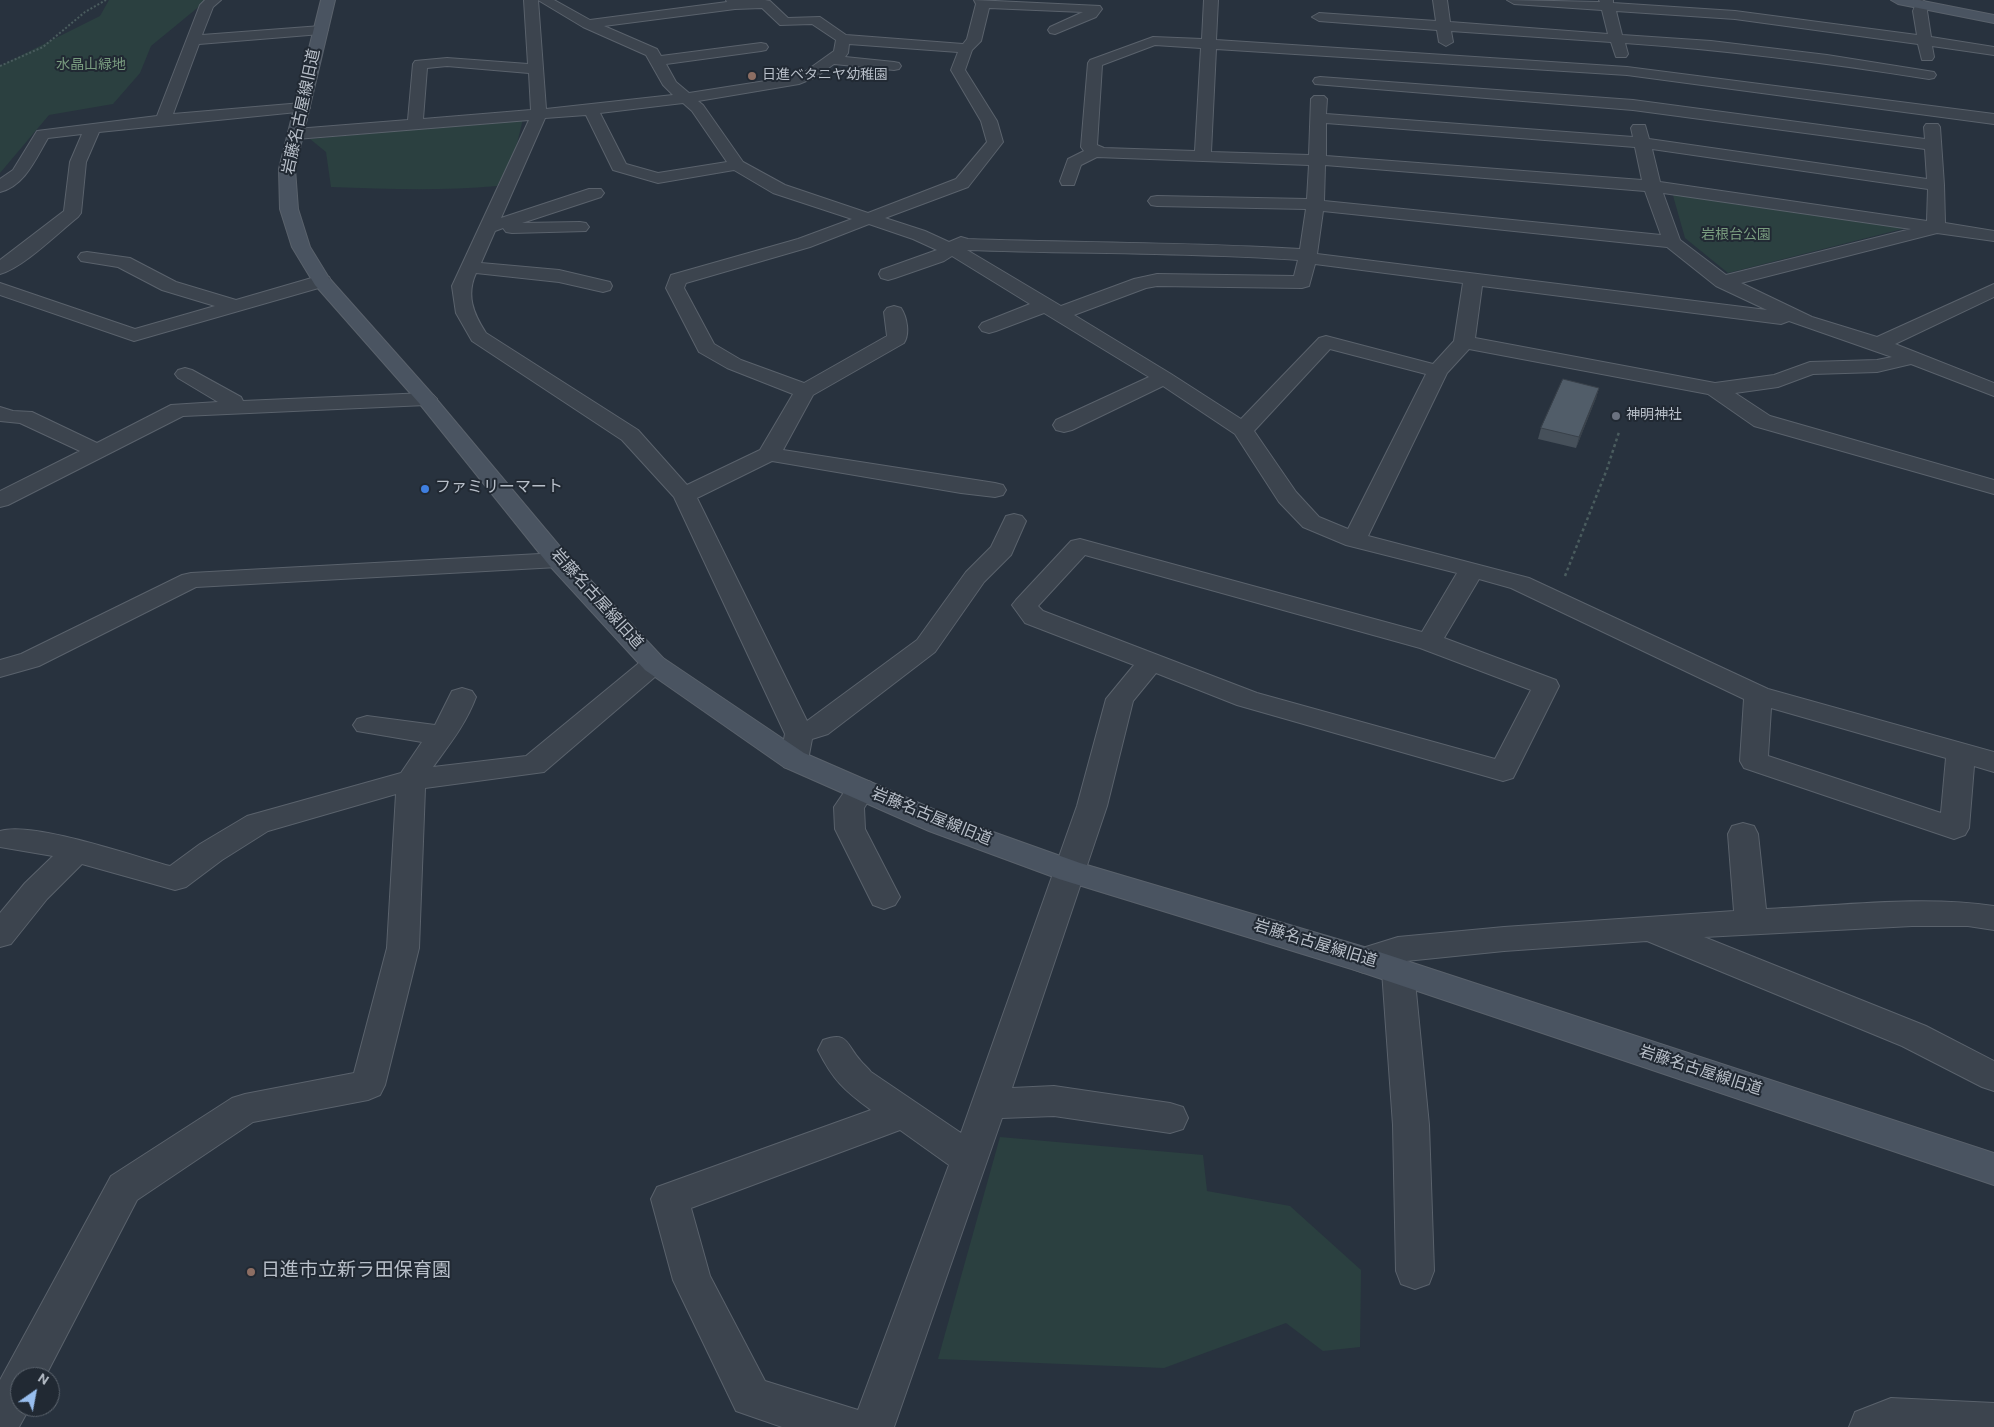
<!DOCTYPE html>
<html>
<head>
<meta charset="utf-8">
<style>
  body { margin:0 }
  #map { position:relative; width:1994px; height:1427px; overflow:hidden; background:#28323e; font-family:Overpass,sans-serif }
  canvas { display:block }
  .north { position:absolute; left:10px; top:1367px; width:50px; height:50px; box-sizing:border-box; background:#212933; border:1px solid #5d656f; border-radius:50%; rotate:33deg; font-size:14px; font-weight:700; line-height:20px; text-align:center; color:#b8bfc9 }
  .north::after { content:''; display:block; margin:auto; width:18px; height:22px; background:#98beee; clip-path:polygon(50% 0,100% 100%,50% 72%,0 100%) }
</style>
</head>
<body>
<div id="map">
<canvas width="1994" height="1427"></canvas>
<div class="north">N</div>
</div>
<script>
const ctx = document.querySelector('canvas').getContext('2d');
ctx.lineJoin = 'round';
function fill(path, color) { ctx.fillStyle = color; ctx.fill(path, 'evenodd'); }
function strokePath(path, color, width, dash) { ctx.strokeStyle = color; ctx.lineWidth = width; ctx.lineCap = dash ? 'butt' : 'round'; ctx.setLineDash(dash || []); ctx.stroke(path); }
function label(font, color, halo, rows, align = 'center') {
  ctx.font = font + ' Overpass,"Noto Sans JP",sans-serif'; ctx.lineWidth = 4; ctx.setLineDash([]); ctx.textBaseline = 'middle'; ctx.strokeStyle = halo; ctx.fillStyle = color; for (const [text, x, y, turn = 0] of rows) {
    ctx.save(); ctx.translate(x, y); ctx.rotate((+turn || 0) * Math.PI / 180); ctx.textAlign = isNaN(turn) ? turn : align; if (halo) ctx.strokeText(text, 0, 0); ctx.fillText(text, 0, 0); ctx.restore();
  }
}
fill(new Path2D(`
  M 109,0 L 207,0 L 151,46 L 140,73 L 113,104 L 49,115 L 0,173 L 0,66 L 100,16 Z
  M 523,119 L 514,156 L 497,186 C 441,191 387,189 331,187 L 326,152 L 310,139 Z
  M 1672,192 L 1914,226 L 1728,273 L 1685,238 Z
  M 1000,1137 L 1203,1155 L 1207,1191 L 1290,1206 L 1361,1270 L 1360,1347 L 1323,1351 L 1286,1323 L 1164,1368 L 938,1359 Z`), '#2b4040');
const street = new Path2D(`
  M 205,0 L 221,0 L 213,7 L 202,35 L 321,26 L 328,30 L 321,34 L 199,44 L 173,114 L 302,103 L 307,105 L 310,108 L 307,111 L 99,132 L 86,162 L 81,213 L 78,217 C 59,232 23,268 0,274 L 0,260 L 64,211 L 70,162 L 82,134 L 48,138 C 36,158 25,186 0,192 L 0,179 L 13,170 L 37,131 L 157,116 L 200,5 Z
  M 524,0 L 554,0 L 590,20 L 727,2 L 726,0 L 765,0 L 770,1 L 788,18 L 820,17 L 846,35 L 963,44 L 967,39 L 976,4 L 974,0 L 1100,6 L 1102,9 L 1096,17 L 1055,34 L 1050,33 L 1048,30 L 1050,27 L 1083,12 L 989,8 L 981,41 L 972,50 L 965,70 L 997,121 L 1003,142 L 968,187 L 885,218 L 925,231 L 949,242 L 961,237 L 968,239 C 1079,243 1189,242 1300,249 L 1306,209 L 1157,206 L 1151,205 L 1148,201 L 1151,197 L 1157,196 L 1307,199 L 1309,165 L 1097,157 L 1081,165 L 1074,185 L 1062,185 L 1060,181 L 1068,159 L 1084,151 L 1081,147 L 1088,63 L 1090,60 L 1153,37 L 1202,39 L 1204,0 L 1218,0 L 1216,40 L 1627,67 L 1994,114 L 1994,124 L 1627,75 L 1216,49 L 1211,152 L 1309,155 L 1311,99 L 1314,96 L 1324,96 L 1327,99 L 1326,114 L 1633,137 L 1631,128 L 1633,125 L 1645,125 L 1649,139 L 1927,179 L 1925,149 L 1633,110 L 1315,84 L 1313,81 L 1315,78 L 1320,77 L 1633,100 L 1925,139 L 1924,127 L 1926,124 L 1938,124 L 1940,127 L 1944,185 L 1945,223 L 1994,231 L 1994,241 L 1937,233 L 1741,283 L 1812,317 L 1877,337 L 1994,284 L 1994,297 L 1895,344 L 1994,383 L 1994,396 L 1911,364 L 1877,372 L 1813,374 L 1778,387 L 1735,393 L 1770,416 L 1994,480 L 1994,494 L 1754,426 L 1708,394 L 1469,349 L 1447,373 L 1368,536 L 1529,578 L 1768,689 L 1994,752 L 1994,772 L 1974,766 L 1969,828 L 1965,835 L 1954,839 L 1744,768 L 1740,761 L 1744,699 L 1511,588 L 1479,579 L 1444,638 L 1556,680 L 1559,686 L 1513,778 L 1503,781 L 1237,705 L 1156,673 L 1133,701 L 1107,806 L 1012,1088 L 1054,1086 L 1170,1103 L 1183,1107 L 1188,1118 L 1183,1129 L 1170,1133 L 1054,1116 L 1002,1118 L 894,1427 L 782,1427 L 736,1411 L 673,1280 L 651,1199 L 657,1187 L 871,1110 C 844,1090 833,1080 818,1050 L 823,1040 C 848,1031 846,1044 860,1060 C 863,1064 868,1068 871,1072 L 961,1133 L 1077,806 L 1106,699 L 1134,665 L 1025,623 L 1012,605 L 1016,600 L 1071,541 L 1080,539 L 1422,632 L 1457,573 L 1346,545 L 1303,527 L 1279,502 L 1235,434 L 1163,386 L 1072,430 L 1064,432 L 1056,430 L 1053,425 L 1056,420 L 1149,377 L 1044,313 L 996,331 L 989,333 L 982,331 L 979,327 L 982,323 L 1030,304 L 952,256 L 944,261 L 895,278 L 888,280 L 881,278 L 879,274 L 881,270 L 937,250 L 913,239 L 869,224 L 810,247 L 686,283 L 684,288 L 714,344 L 741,360 L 804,383 L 887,336 L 884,312 L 887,308 L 894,306 L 901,308 C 907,317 910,334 904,343 L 813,395 L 783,450 L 995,483 L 1003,485 L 1006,490 L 1003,495 L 995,497 L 961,493 L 772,461 L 697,498 L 807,721 L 917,640 L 966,572 L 991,547 L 1006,516 L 1014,514 L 1022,516 L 1026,521 L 1011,555 L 984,582 L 935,652 L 828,734 L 812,739 L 808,760 L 804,767 L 794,770 L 784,767 L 780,760 L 785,734 L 674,497 L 622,440 L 472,341 L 456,313 L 452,286 L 529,120 L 296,139 L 290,137 L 288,134 L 290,131 L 296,129 L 408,120 L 413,64 L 415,61 L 447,58 L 528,64 ZM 538,0 L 583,27 L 646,55 L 663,85 L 673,95 L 546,109 ZM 762,8 L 780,25 L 812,24 L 836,40 L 834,51 L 806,71 L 791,77 L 689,93 L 676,82 L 666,64 L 761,51 L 766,50 L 768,47 L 766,44 L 761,43 L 661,56 L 657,49 L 604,26 L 735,9 ZM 849,44 L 958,52 L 951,70 L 981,121 L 987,142 L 956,179 L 868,213 L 785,185 L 743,162 L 703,105 L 698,101 L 799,84 L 816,77 L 834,64 L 894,70 L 899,69 L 901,66 L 899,63 L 894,62 L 845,57 L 848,53 ZM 1155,45 L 1201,48 L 1195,151 L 1104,148 L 1097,145 L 1102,65 ZM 447,66 L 529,73 L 531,110 L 423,119 L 427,68 ZM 683,103 L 692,111 L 727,162 L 658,173 L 626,164 L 600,113 ZM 586,115 L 613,170 L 658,183 L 734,170 L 773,193 L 852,219 L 798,239 L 671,275 L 666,288 L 699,352 L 727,368 L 793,394 L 760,450 L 687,485 L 638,430 L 486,333 C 473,313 466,295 476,273 L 559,282 L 603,292 L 610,290 L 612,286 L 610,282 L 559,270 L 481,263 L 495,231 L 503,228 L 506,232 L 512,233 L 586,231 L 589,227 L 586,223 L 580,222 L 522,223 L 601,197 L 604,193 L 601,189 L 589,189 L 501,218 L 545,118 ZM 1326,123 L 1635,147 L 1642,180 L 1326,156 ZM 1652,149 L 1928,189 L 1927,221 L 1660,182 ZM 1325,165 L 1645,191 L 1661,235 L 1324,201 ZM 1663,193 L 1911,229 L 1726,275 L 1680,240 ZM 1323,211 L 1667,247 L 1716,286 L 1767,310 L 1317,254 ZM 967,250 C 1078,254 1188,252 1298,260 L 1294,276 L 1157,274 L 1134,279 L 1061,306 ZM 1315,264 L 1463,283 L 1454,341 L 1433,364 L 1326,336 L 1319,338 L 1241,419 L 1171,374 L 1074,315 L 1146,288 L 1157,286 L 1302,288 L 1309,286 ZM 1482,286 L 1781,324 L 1789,321 L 1892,357 L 1877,360 L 1810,362 L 1774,375 L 1715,383 L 1475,338 ZM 1330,349 L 1426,374 L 1348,529 L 1319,517 L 1296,492 L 1254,431 ZM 1085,555 L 1420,648 L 1531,690 L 1495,759 L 1257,693 L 1043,611 L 1038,606 ZM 1771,708 L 1946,758 L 1941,813 L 1768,756 ZM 900,1130 L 949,1165 L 858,1410 L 765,1381 L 710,1276 L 691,1208 Z
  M 1433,0 L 1447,0 L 1450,22 L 1608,34 L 1602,10 L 1514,4 L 1507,0 L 1600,2 L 1599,0 L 1613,0 L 1613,3 L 1735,11 L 1917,35 L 1913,11 L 1917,1 L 1922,0 L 1929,4 L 1927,11 L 1931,37 L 1994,47 L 1994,55 L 1932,46 L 1934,57 L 1932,60 L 1922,60 L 1918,44 L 1735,19 L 1616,11 L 1622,35 L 1711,41 L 1827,55 L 1934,72 L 1936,75 L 1934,78 L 1929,79 C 1828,63 1727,50 1625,43 L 1628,54 L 1626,57 L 1616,57 L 1611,42 L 1451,31 L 1453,42 L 1446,46 L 1439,42 L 1437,30 L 1319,21 L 1312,17 L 1319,13 L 1436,21 Z
  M 87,252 L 130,258 L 176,282 L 236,300 L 322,275 L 329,277 L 331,281 L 329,285 L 134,341 L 0,295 L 0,283 L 135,329 L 215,306 L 162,290 L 118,267 L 81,261 L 78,257 L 81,253 Z
  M 185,368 L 192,370 L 241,397 L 243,401 L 426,393 L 433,395 L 437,399 L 433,403 L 426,405 L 183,416 L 8,505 L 0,507 L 0,491 L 80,451 L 20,423 L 0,421 L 0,407 L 13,411 L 32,412 L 97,443 L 171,405 L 218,402 L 178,378 L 175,374 L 178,370 Z
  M 558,553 L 567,555 L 570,560 L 567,565 L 558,567 L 196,587 L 39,666 L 0,677 L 0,660 L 21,654 L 182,575 L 191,573 Z
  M 654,656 L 663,658 L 667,664 L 663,670 L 544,772 L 425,788 L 419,948 L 385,1085 L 380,1095 L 368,1100 L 253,1122 L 137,1200 L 45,1377 L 20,1377 L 20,1407 L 30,1407 L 19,1427 L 0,1427 L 0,1380 L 111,1176 L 232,1098 L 245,1094 L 354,1073 L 387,948 L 396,794 L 268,831 L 222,860 L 186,887 L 175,890 L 82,864 L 47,899 L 11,944 L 0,947 L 0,913 L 25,883 L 53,856 L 0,847 L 0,831 C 33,821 133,856 170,866 L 200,844 L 247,816 L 401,773 L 422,742 L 357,731 L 353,725 L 357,719 L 367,716 L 435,725 L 452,691 L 462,688 L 472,691 L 476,697 C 466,724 449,745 433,767 L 526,756 L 645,658 Z
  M 861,779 L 871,782 L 876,789 L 864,808 L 865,829 L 900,897 L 895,905 L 884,909 L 873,905 L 835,829 L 834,807 L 851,782 Z
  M 1743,823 L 1754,826 L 1758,834 L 1766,909 C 1839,906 1922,895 1994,906 L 1994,930 L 1968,926 L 1912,926 L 1704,937 L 1926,1026 L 1994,1061 L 1994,1091 L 1982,1087 L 1902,1046 L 1647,941 L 1504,951 L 1406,961 L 1410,962 L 1414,971 L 1429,1125 L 1434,1271 L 1429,1284 L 1415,1289 L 1401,1284 L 1396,1271 L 1393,1125 L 1382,971 L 1384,966 L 1364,973 L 1353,969 L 1348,960 L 1353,951 L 1398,937 L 1504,927 L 1734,911 L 1728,834 L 1732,826 Z
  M 1891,1398 L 1994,1403 L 1994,1427 L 1849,1427 L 1855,1412 Z`);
const secondary = new Path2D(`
  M 321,0 L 335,0 L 295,169 L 298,209 L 310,247 L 329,278 L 433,395 L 567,555 L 663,658 L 804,753 L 951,817 L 1080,863 L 1364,947 L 1994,1153 L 1994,1185 L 1358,971 L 1059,879 L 929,831 L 784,767 L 645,670 L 549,565 L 419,403 L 315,285 L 292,247 L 280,209 L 279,169 Z
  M 1891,0 L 1918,0 L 1994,15 L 1994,23 L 1898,4 Z`);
strokePath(street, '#5a626c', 2);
strokePath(secondary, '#5a626c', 2);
strokePath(new Path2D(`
  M 0,66 L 43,47 L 85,12 L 106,0`), '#4a5c5e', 2, [2, 2]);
strokePath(new Path2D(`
  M 1565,576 L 1607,469 L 1619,432`), '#4a5c5e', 2.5, [3, 3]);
fill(street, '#3c444e');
fill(secondary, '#4a5461');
fill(new Path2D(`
  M 1599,388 L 1596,398 L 1576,448 L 1538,439 L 1541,428 Z`), '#46505a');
fill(new Path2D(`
  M 1599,388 L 1596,398 L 1576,448 L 1579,437 Z`), '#39414a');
const building = new Path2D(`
  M 1563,379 L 1599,388 L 1579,437 L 1541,428 Z`);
fill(building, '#515d69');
strokePath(building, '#39414a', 1);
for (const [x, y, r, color] of [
  [752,76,5,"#8d6e63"],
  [1616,416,5,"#6b7280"],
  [425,489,5,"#3f7fe0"],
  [251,1272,5,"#8d6e63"]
]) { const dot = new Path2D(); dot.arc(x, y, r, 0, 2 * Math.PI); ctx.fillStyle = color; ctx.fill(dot); strokePath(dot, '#212933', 2); }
label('14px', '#799c7f', '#212933', [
  ["水晶山緑地",91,66],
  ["岩根台公園",1736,236]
]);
label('14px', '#b8bfc9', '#212933', [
  ["日進ベタニヤ幼稚園",762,76],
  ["神明神社",1626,416]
], 'left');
label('16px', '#b8bfc9', '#212933', [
  ["岩藤名古屋線旧道",303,112,-78],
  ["岩藤名古屋線旧道",596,600,48],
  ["岩藤名古屋線旧道",931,818,22],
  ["岩藤名古屋線旧道",1315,945,17],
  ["岩藤名古屋線旧道",1700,1072,18]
]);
label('16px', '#b8bfc9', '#212933', [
  ["ファミリーマート",435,489]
], 'left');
label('19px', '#b8bfc9', '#212933', [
  ["日進市立新ラ田保育園",261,1272]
], 'left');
</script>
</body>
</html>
